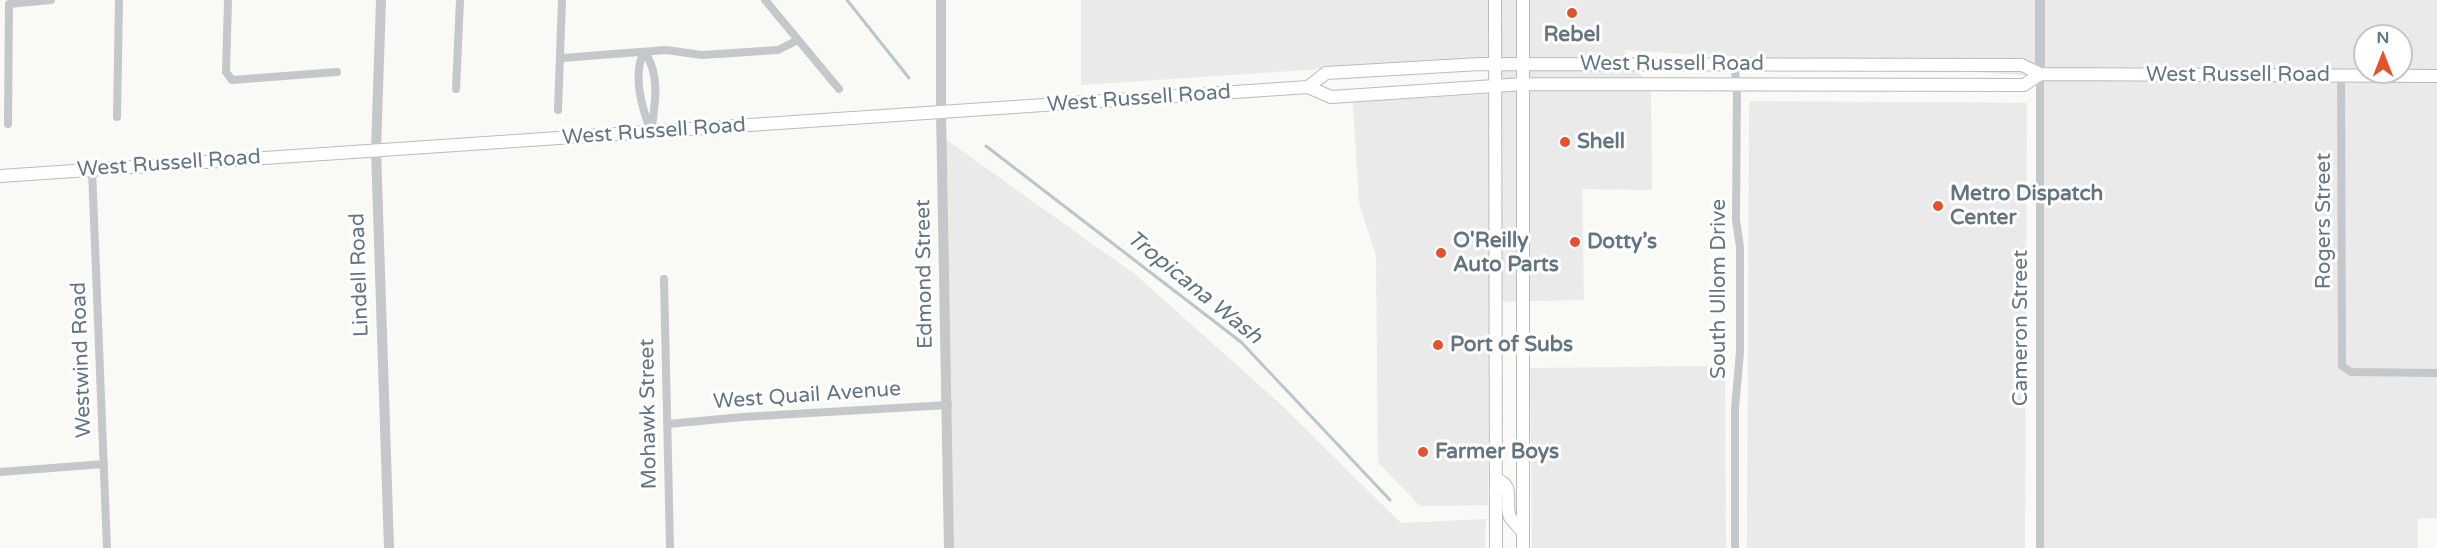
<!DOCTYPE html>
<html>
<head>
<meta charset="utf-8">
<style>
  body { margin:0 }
  #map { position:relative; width:2437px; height:548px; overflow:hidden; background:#f9f9f6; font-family:"Varela Round",sans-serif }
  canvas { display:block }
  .north { position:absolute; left:2353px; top:24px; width:60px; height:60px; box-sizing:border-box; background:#fff; border:2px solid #c1c8cd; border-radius:50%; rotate:0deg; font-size:16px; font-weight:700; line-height:24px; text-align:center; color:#647581 }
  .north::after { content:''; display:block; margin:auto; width:21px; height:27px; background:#e2522c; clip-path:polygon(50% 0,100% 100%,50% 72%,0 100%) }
</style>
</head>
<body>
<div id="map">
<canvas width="2437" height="548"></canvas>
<div class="north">N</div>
</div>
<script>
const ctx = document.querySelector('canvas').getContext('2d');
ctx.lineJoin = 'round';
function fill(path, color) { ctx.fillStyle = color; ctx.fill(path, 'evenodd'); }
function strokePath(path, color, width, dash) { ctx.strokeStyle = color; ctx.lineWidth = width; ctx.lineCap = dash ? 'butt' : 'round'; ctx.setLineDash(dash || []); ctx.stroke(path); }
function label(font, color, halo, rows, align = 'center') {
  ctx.font = font + ' "Varela Round",sans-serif'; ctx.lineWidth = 6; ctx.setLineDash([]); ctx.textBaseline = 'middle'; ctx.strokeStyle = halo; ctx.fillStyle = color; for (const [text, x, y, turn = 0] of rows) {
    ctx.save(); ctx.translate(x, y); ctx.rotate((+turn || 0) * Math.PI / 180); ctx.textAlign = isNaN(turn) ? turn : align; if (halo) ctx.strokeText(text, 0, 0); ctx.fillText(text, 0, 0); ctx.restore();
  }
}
fill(new Path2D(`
  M 1081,0 L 2437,0 L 2437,518 L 2418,519 L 2418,548 L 2040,548 L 2037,76 L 1624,50 L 1651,90 L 1652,190 L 1582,189 L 1584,300 L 1489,302 L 1488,505 L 1420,506 L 1378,462 L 1376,255 L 1359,203 L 1353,102 L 1489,94 L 1487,58 L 1081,85 ZM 2365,36 L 2401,36 L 2401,72 L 2365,72 Z
  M 1749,101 L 2027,103 L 2025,548 L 1747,548 Z
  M 944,138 L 1136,275 L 1277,401 L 1401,523 L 1486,519 L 1485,548 L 954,548 Z
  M 1725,366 L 1726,548 L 1532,548 L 1530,368 Z`), '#e9eae9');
strokePath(new Path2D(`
  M 847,0 L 909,78
  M 986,146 L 1241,342 L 1390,500`), '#bac7ca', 3);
const primary = new Path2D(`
  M 1495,0 L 1496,548
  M 1308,87 L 1326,73 L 1480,64 L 2022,65 L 2040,74 L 2437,76
  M 0,176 L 1308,87 L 1331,97 L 1524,84 L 2024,85 L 2040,74
  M 1496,480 C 1516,484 1504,504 1510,517 C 1513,522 1519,527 1523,532
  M 1523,548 L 1523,0`);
strokePath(primary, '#b7bcbf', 14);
strokePath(new Path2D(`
  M 228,0 L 226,72 L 232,80 L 337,72
  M 765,0 L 839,89
  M 644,52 C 661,73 655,106 651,132 C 642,108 632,75 644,52 Z
  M 562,58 L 666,50 L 702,55 L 778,50 L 798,40
  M 1734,65 L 1737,86 L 1736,220 L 1740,247 L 1740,352 L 1735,408 L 1735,548
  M 2040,74 L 2040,548
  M 2341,76 L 2342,366 L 2351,372 L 2437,373
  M 456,89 L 460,0
  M 558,110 L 562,0
  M 117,117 L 119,0
  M 8,124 L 9,4 L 51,0
  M 92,170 L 107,548
  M 664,279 L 670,548
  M 668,424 L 742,417 L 948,405
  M 0,472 L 104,464`), '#c4c8cb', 8);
strokePath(new Path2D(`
  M 381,0 L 376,150 L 389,548
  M 941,0 L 941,112 L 949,548
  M 2040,0 L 2040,74`), '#c4c8cb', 10);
strokePath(primary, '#fff', 12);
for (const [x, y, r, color] of [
  [1572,13,6,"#e2522c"],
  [1565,142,6,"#e2522c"],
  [1938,206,6,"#e2522c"],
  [1575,242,6,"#e2522c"],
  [1441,253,6,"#e2522c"],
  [1438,345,6,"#e2522c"],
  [1423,452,6,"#e2522c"]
]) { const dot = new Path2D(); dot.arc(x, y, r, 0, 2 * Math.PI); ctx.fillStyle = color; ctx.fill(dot); strokePath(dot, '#fff', 2); }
label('bold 21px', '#647581', '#fff', [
  ["Rebel",1572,35,"center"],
  ["Shell",1577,142],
  ["Metro Dispatch",1950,194],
  ["Center",1950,218],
  ["O'Reilly",1453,241],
  ["Auto Parts",1453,265],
  ["Dotty’s",1587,242],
  ["Port of Subs",1450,345],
  ["Farmer Boys",1435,452]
], 'left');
label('21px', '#647581', '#fff', [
  ["West Russell Road",1672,64],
  ["West Russell Road",2238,75],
  ["West Russell Road",1139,99,-4],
  ["West Russell Road",654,132,-4],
  ["West Russell Road",169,164,-4],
  ["Rogers Street",2324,221,-90],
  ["Edmond Street",925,274,-91],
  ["Lindell Road",360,275,-92],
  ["South Ullom Drive",1719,289,-90],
  ["Cameron Street",2021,328,-90],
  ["Westwind Road",82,360,-92],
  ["West Quail Avenue",807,396,-4],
  ["Mohawk Street",649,414,-91]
]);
label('italic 22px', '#5e747b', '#fff', [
  ["Tropicana Wash",1194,288,39]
]);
</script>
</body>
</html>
